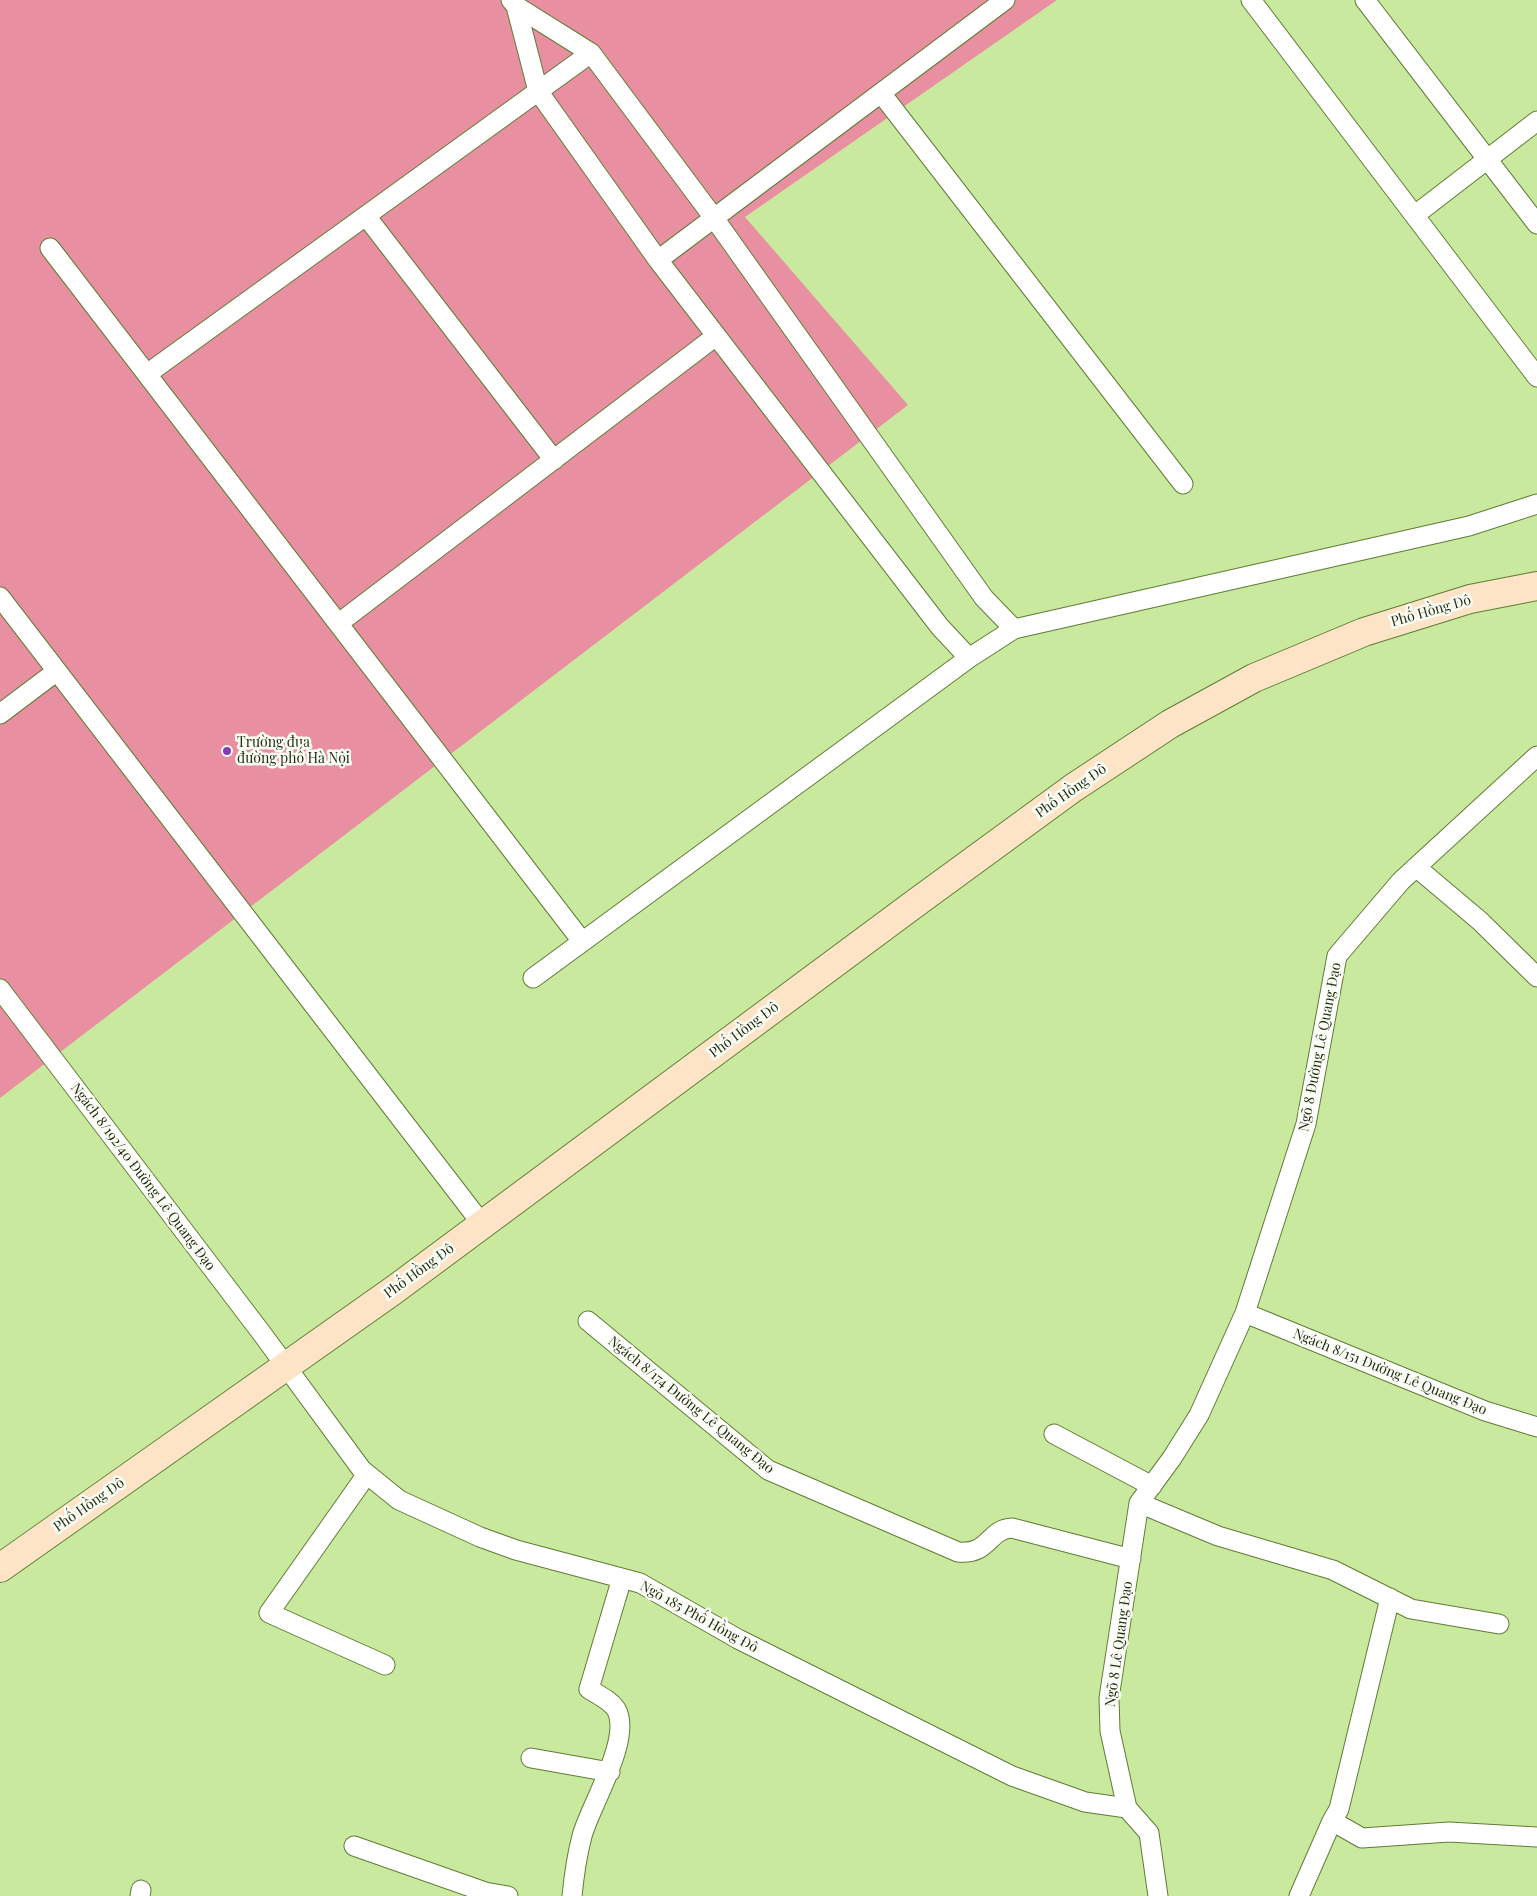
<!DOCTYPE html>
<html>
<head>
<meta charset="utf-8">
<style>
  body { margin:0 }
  canvas { display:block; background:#c9e99f }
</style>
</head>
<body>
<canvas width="1537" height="1896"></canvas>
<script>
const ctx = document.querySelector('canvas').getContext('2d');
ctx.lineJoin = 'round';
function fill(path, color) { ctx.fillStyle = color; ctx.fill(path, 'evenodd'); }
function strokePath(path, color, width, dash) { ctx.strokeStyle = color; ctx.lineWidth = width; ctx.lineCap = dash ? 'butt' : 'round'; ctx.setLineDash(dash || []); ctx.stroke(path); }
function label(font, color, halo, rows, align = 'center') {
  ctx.font = font + ' "Playfair Display",serif'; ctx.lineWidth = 5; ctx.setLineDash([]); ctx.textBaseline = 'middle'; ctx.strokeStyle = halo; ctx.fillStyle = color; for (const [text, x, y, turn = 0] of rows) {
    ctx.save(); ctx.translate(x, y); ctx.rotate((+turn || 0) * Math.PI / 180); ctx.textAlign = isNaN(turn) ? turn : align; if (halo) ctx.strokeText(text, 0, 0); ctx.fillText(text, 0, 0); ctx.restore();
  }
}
fill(new Path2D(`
  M 0,0 L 1057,0 L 745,217 L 908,405 L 0,1098 Z`), '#e890a1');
const lane = new Path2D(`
  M 511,0 L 516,6 L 538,91 L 658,260 L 940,627 L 969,658
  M 1251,0 L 1537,377
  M 1365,0 L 1537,224
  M 516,6 L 591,53 L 714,218 L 984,598 L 1014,629
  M 881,93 L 1183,484
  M 1415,215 L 1537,121
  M 366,216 L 554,460
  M 50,248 L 581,940
  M 658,260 L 1005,0
  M 147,374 L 591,53
  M 0,597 L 482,1224
  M 339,623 L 716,336
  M 0,714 L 57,671
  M 1416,867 L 1480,921 L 1537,977
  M 533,978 L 969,658 L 1014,629 L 1469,526 L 1537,504
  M 0,989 L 263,1335 L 362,1470 L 399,1500 L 480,1537 L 516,1550 L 640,1583 L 738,1639 L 1012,1776 L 1085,1802 L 1127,1808
  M 1245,1313 L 1485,1411 L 1537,1427
  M 588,1321 L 768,1470 L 958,1552 C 990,1555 988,1529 1012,1528 L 1131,1559
  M 1054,1434 L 1152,1486
  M 367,1474 L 269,1613 L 385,1665
  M 1139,1503 L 1218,1536 L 1333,1570 L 1411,1609 L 1499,1624
  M 1390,1598 L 1339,1809 L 1332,1821 L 1362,1838 L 1449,1832 L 1537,1837
  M 531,1758 L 610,1772
  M 354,1846 L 485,1892 L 508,1896
  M 140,1896 L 141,1890
  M 572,1896 C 574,1876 577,1855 582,1836 C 590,1806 633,1738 616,1709 C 610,1700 598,1695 589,1689 L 622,1578
  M 1158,1896 L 1149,1833 L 1127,1808 L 1110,1731 L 1109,1698 L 1139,1503 L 1172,1458 L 1199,1415 L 1245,1313 L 1306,1124 L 1337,956 L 1401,881 L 1537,756
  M 1299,1896 L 1332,1821`);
const secondary = new Path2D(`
  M 0,1568 L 394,1290 L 917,902 L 1073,788 L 1170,724 L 1254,678 L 1364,632 L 1470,599 L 1537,586`);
strokePath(lane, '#607c35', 21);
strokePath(secondary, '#607c35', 30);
strokePath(lane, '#fff', 19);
strokePath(secondary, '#fde4c6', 28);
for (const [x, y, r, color] of [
  [227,751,5,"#803eb2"]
]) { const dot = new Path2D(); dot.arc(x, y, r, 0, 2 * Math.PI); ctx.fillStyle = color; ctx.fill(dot); strokePath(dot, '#fbfef7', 2); }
label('14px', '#1f2a0d', '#fbfef7', [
  ["Phố Hồng Đô",1431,611,-16],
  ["Phố Hồng Đô",1071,791,-35],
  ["Phố Hồng Đô",744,1030,-37],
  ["Ngõ 8 Đường Lê Quang Đạo",1320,1047,-79],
  ["Ngách 8/192/40 Đường Lê Quang Đạo",143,1177,53],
  ["Phố Hồng Đô",419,1271,-36],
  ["Ngách 8/151 Đường Lê Quang Đạo",1390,1372,22],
  ["Ngách 8/174 Đường Lê Quang Đạo",691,1405,39],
  ["Phố Hồng Đô",89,1505,-35],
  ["Ngõ 185 Phố Hồng Đô",699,1617,29],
  ["Ngõ 8 Lê Quang Đạo",1119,1644,-82]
]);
label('14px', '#1f2a0d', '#fbfef7', [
  ["Trường đua",237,743],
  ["đường phố Hà Nội",237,759]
], 'left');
</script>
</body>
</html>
